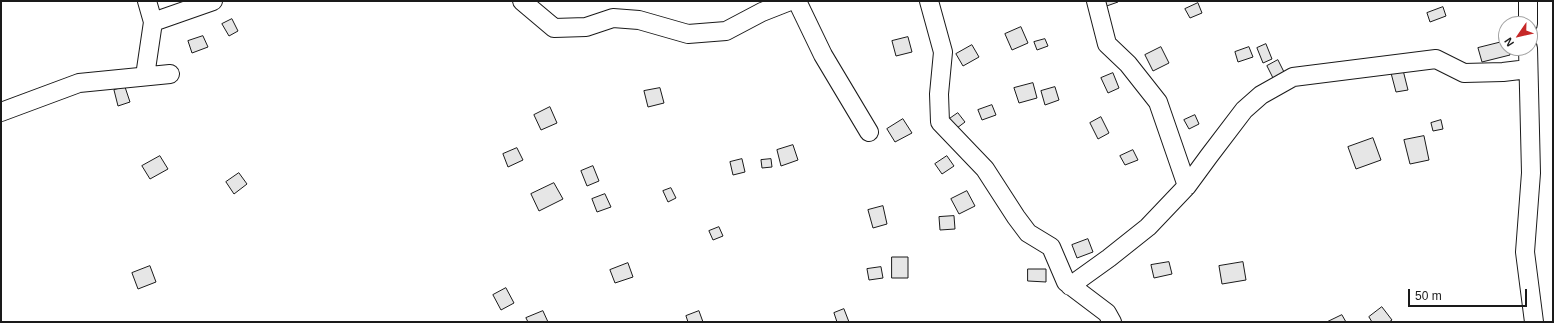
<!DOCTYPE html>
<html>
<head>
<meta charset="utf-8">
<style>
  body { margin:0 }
  #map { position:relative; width:1554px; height:323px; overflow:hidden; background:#fff; font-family:Helvetica,sans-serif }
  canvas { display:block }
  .frame { position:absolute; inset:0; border:2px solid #1a1a1a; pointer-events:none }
  .north { position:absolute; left:1498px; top:16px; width:40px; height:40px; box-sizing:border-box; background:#fff; border:1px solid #a3a3a3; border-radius:50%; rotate:236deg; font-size:11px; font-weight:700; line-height:16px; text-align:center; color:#1a1a1a }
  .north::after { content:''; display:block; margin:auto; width:14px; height:18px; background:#c62828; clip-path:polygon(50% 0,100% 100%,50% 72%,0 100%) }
  .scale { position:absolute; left:1408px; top:289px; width:119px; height:18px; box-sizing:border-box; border:2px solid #1a1a1a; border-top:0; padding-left:5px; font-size:12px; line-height:14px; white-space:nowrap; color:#1a1a1a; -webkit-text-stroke:3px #fff; paint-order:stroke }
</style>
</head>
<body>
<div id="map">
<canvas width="1554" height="323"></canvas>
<div class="frame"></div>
<div class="north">N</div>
<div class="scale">50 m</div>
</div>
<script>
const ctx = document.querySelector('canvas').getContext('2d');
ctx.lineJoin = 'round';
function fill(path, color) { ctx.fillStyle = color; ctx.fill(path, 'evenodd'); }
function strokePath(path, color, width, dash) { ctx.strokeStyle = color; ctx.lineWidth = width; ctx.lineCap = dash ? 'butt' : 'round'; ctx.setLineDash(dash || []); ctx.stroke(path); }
const building = new Path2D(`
  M 1098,1 L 1118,1 L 1118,2 L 1101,8 Z
  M 1198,3 L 1202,13 L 1190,18 L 1185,9 Z
  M 1443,7 L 1446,16 L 1430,22 L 1427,13 Z
  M 232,19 L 238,31 L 229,36 L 222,24 Z
  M 1021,27 L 1028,43 L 1012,50 L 1005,34 Z
  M 203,36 L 208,47 L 192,53 L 188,41 Z
  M 908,37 L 912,52 L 896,56 L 892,41 Z
  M 1045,39 L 1048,46 L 1037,50 L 1034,42 Z
  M 1506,41 L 1506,48 L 1509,48 L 1510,55 L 1482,62 L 1478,48 Z
  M 1266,44 L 1272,59 L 1263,63 L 1257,48 Z
  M 972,45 L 979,57 L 963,66 L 956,54 Z
  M 1161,47 L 1169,63 L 1153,71 L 1145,55 Z
  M 1249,47 L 1253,57 L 1238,62 L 1235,52 Z
  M 1278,60 L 1286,76 L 1275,82 L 1267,66 Z
  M 1403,70 L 1408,90 L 1396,92 L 1391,73 Z
  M 1113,73 L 1119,88 L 1108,93 L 1101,78 Z
  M 1033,83 L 1037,98 L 1019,103 L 1014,88 Z
  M 125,87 L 130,102 L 118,106 L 114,90 Z
  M 1055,87 L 1059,100 L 1045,105 L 1041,91 Z
  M 660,88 L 664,103 L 648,107 L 644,91 Z
  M 992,105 L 996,115 L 982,120 L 978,110 Z
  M 550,107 L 557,123 L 541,130 L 534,115 Z
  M 958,113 L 965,122 L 953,131 L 945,122 Z
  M 1195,115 L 1199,124 L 1189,129 L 1184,120 Z
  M 1101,117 L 1109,133 L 1098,139 L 1090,123 Z
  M 903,119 L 912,133 L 895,142 L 887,129 Z
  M 1441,120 L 1443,129 L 1433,131 L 1431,123 Z
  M 1424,136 L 1429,160 L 1410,164 L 1404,140 Z
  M 1373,138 L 1381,160 L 1356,169 L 1348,147 Z
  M 793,145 L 798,160 L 781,166 L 777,150 Z
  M 517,148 L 523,160 L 508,167 L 503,154 Z
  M 1133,150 L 1138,160 L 1125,165 L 1120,156 Z
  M 160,156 L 168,169 L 150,179 L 142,166 Z
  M 947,156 L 954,166 L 942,174 L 935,164 Z
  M 742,159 L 745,172 L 733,175 L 730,162 Z
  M 771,159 L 772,167 L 762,168 L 761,160 Z
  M 593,166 L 599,181 L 587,186 L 581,171 Z
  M 239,173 L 247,184 L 234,194 L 226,182 Z
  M 554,183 L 563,199 L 539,211 L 531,194 Z
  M 671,188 L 676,198 L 668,202 L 663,191 Z
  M 967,191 L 975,206 L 959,214 L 951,199 Z
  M 605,194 L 611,207 L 597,212 L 592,199 Z
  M 883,206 L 887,224 L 873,228 L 868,210 Z
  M 954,216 L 955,229 L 940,230 L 939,217 Z
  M 719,227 L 723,236 L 713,240 L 709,231 Z
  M 1088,239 L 1093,252 L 1077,258 L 1072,245 Z
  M 892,257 L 908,257 L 908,278 L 892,278 Z
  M 1169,262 L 1172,274 L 1154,278 L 1151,265 Z
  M 1243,262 L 1246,280 L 1222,284 L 1219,266 Z
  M 628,263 L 633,277 L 615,283 L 610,270 Z
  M 150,266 L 156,282 L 138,289 L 132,273 Z
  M 881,267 L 883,278 L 869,280 L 867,269 Z
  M 1028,269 L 1046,269 L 1046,282 L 1028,281 Z
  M 506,288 L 514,303 L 501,310 L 493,295 Z
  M 1382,307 L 1392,320 L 1389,322 L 1372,322 L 1369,317 Z
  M 844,309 L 849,322 L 837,322 L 834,313 Z
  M 543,311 L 548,322 L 528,322 L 526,318 Z
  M 699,311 L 703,322 L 688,322 L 686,316 Z
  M 1342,315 L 1346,322 L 1327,322 Z`);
fill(building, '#e6e6e6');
strokePath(building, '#1a1a1a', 1);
const minor = new Path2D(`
  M 522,1 L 554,28 L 586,27 L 613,18 L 639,20 L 688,34 L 726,31 L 762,12 L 790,1
  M 797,1 L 823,55 L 869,132
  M 929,1 L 943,52 L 939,94 L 940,122 L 985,169 L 1016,217 L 1028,233 L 1051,247 L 1066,282 L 1107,313 L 1112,322
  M 1096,1 L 1107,44 L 1128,64 L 1158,102 L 1187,186
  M 153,22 L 213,1
  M 1528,24 L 1528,1
  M 1528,48 L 1531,173 L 1525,252 L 1534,322
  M 145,76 L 153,22 L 147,1
  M 1,112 L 79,83 L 170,74
  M 1070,286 L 1109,258 L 1148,227 L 1187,186 L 1209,156 L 1244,110 L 1261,95 L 1293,77 L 1436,59 L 1464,73 L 1503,72 L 1528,69`);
strokePath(minor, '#1a1a1a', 20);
strokePath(minor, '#fff', 18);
</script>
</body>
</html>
